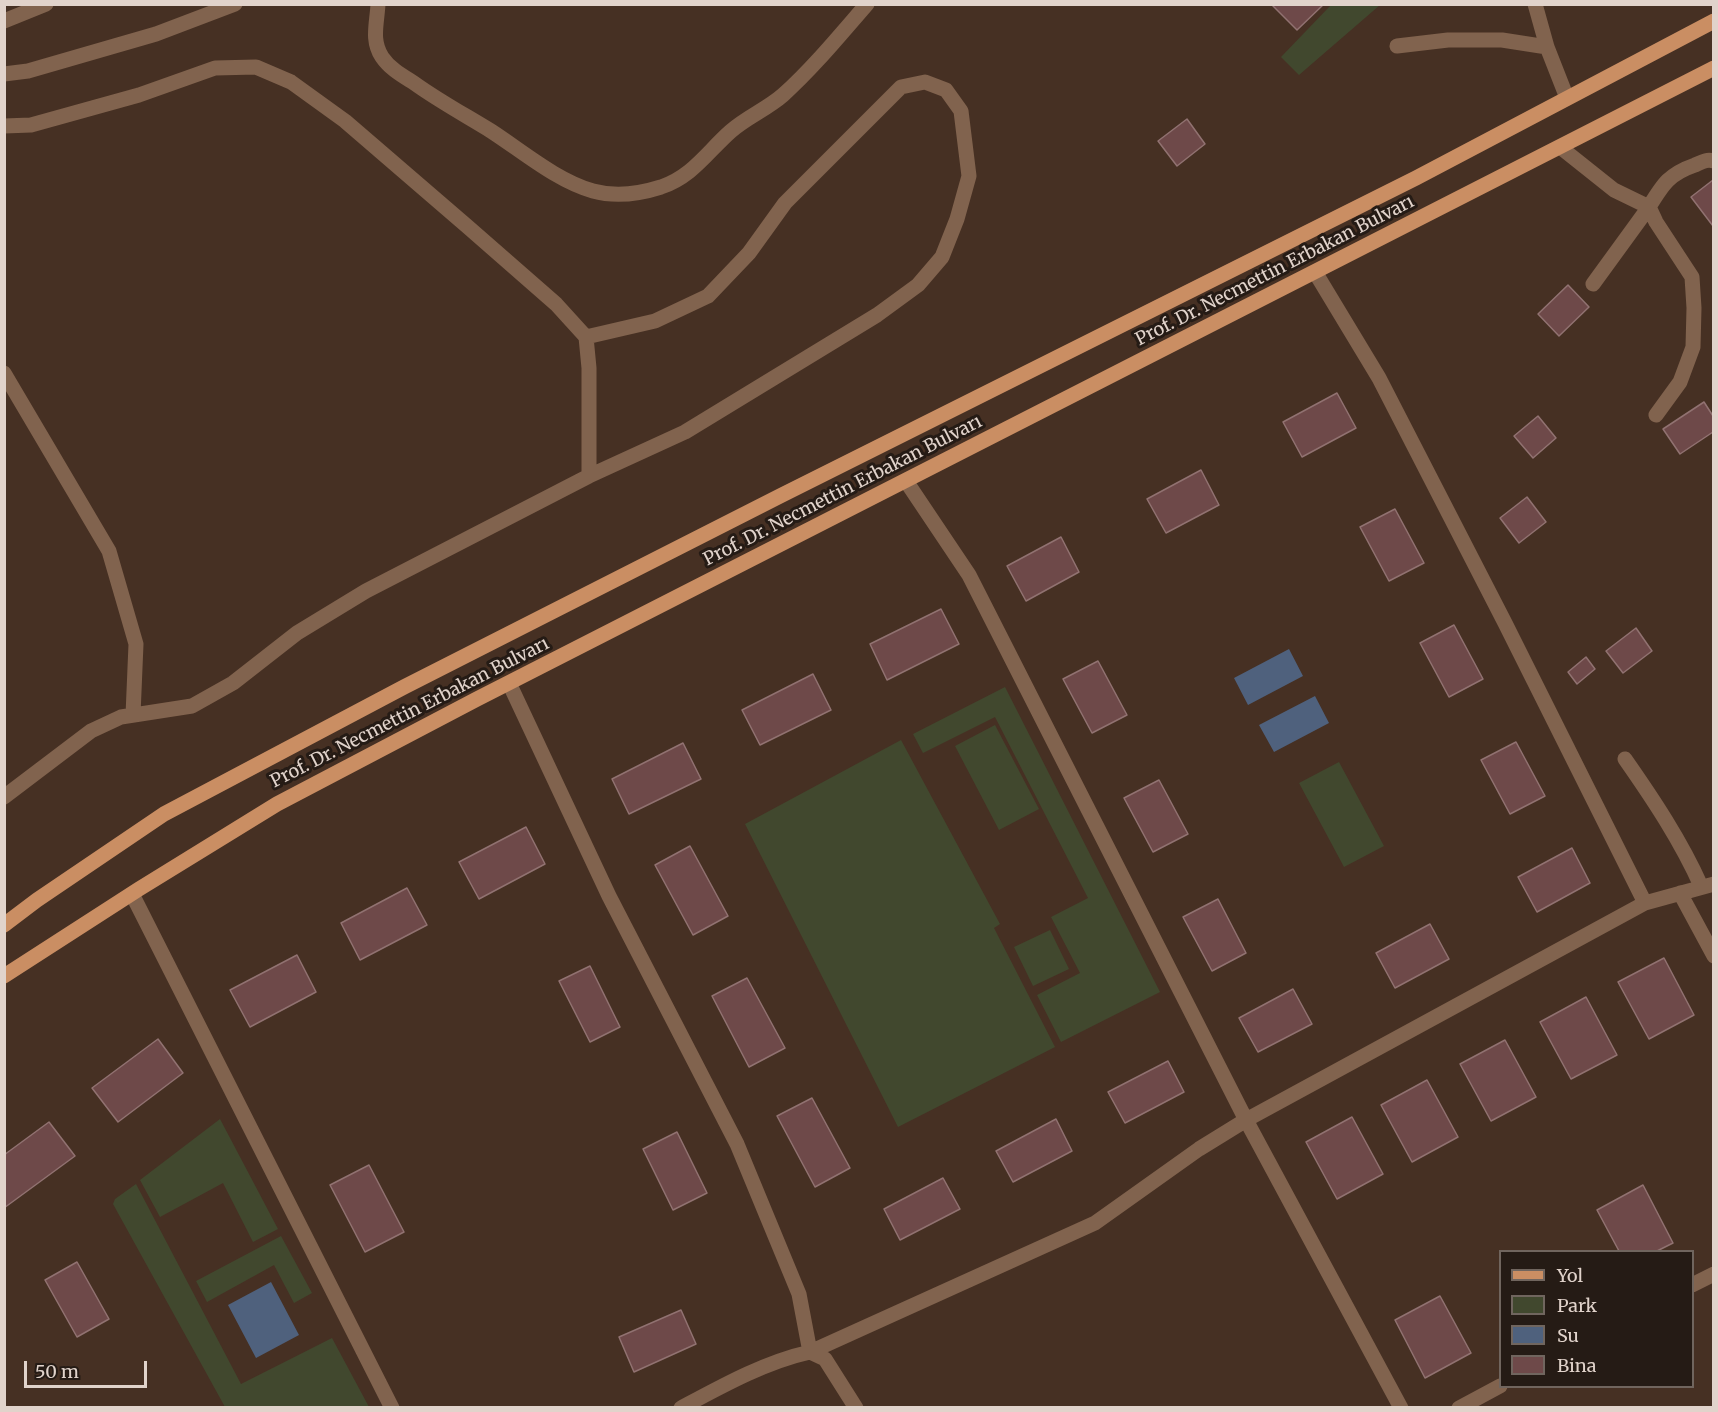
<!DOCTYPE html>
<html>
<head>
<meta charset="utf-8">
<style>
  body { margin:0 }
  #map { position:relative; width:1718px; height:1412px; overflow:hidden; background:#463023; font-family:Merriweather,serif }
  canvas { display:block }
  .frame { position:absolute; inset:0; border:6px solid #e1d3cb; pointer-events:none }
  .legend { position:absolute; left:1499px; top:1250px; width:195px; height:138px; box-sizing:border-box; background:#251b15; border:2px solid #70655e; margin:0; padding:8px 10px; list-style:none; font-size:18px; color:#e1d3cb }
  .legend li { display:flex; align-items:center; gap:12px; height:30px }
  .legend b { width:30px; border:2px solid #70655e }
  .scale { position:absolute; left:24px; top:1361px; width:123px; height:27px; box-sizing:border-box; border:3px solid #e1d3cb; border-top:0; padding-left:8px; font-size:18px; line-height:21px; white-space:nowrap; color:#e1d3cb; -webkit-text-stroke:4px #251b15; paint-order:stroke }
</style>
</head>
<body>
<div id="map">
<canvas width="1718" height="1412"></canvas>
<div class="frame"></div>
<ul class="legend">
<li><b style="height:8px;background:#ca8e63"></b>Yol</li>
<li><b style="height:16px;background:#41482e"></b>Park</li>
<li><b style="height:16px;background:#4f617d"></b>Su</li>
<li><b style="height:16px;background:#6e4949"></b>Bina</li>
</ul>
<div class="scale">50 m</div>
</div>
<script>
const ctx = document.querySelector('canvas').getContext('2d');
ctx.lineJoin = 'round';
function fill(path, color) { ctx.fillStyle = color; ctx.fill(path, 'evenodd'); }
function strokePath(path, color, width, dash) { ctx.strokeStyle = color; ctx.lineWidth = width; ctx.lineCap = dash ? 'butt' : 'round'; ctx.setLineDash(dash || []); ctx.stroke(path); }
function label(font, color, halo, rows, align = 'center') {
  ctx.font = font + ' Merriweather,serif'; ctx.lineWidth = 6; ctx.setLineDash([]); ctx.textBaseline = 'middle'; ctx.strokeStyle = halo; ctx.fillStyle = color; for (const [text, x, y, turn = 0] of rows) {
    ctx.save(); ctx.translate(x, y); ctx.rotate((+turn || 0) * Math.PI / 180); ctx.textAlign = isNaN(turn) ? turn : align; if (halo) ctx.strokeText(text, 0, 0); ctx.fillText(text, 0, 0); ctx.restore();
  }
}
fill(new Path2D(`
  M 1331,5 L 1380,5 L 1299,75 L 1281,57 Z
  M 1005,687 L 1160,992 L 1061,1042 L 1037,995 L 1080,973 L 1051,917 L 1088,898 L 995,717 L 923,753 L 913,734 Z
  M 995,725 L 1039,809 L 999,830 L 955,746 Z
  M 901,740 L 1000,924 L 994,928 L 1055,1047 L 898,1127 L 745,824 Z
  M 1339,762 L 1384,846 L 1344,867 L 1299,783 Z
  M 1050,930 L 1069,969 L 1033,986 L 1014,947 Z
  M 220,1119 L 278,1229 L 253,1242 L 223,1183 L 160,1217 L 140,1180 Z
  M 136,1184 L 241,1384 L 332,1338 L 369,1407 L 225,1407 L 113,1204 L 115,1199 Z
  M 281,1236 L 312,1293 L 294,1303 L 274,1265 L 207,1302 L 196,1281 Z`), '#41482e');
fill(new Path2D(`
  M 1289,649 L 1303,676 L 1248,705 L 1234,678 Z
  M 1315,696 L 1329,723 L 1274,752 L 1259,725 Z
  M 271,1282 L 299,1335 L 256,1358 L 228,1305 Z`), '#4f617d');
const building = new Path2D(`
  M 1271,4 L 1324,4 L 1297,30 Z
  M 1187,119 L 1205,144 L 1177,166 L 1158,141 Z
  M 1713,180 L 1713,226 L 1691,197 Z
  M 1568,285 L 1589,307 L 1559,336 L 1538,314 Z
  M 1337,393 L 1356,428 L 1302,457 L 1283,422 Z
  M 1704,402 L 1713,416 L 1713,432 L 1680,454 L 1663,429 Z
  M 1538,416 L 1556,438 L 1533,458 L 1514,436 Z
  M 1201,470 L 1219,505 L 1166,533 L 1147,499 Z
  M 1527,497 L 1546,522 L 1519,543 L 1500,518 Z
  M 1395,509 L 1424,563 L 1389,581 L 1360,527 Z
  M 1061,537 L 1079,572 L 1026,601 L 1007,566 Z
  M 941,609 L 959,644 L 887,680 L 870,644 Z
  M 1454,625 L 1483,679 L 1449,697 L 1420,643 Z
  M 1636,628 L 1652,651 L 1623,673 L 1606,651 Z
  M 1586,657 L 1595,669 L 1577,684 L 1568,672 Z
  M 1098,661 L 1127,715 L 1092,733 L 1063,679 Z
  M 813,674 L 831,710 L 760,745 L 742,710 Z
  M 1516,742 L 1545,796 L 1510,814 L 1481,760 Z
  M 683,743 L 701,779 L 629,814 L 612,779 Z
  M 1159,780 L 1188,834 L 1153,852 L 1124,798 Z
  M 526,827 L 545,864 L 479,899 L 459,862 Z
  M 690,846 L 728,916 L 693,935 L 655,865 Z
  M 1572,848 L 1590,883 L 1537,912 L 1518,877 Z
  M 407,888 L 427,925 L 360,960 L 341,923 Z
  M 1218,899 L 1246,953 L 1212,971 L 1183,917 Z
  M 1430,924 L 1449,959 L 1395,988 L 1376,953 Z
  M 297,955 L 316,992 L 250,1027 L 230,990 Z
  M 1664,958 L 1694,1015 L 1649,1039 L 1618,982 Z
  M 590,966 L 620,1027 L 590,1042 L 559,981 Z
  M 747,978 L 785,1048 L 749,1067 L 712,996 Z
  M 1293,989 L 1312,1024 L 1258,1052 L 1239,1018 Z
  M 1586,997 L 1617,1055 L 1571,1079 L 1540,1022 Z
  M 158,1039 L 183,1073 L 118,1122 L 92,1088 Z
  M 1505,1040 L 1536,1097 L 1491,1121 L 1460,1064 Z
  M 1168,1061 L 1184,1092 L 1125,1123 L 1108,1092 Z
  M 1427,1080 L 1458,1137 L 1412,1162 L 1381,1105 Z
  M 812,1098 L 850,1168 L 815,1187 L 777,1116 Z
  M 1352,1117 L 1383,1174 L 1337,1199 L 1306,1142 Z
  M 1056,1119 L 1072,1151 L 1013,1182 L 996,1151 Z
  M 49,1122 L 75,1156 L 4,1208 L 4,1155 Z
  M 677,1132 L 707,1193 L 673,1210 L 643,1149 Z
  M 369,1165 L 404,1232 L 365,1252 L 330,1185 Z
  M 943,1178 L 960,1209 L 900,1240 L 884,1209 Z
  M 1643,1185 L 1673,1243 L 1657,1251 L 1619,1251 L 1597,1210 Z
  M 77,1262 L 109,1319 L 77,1337 L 45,1280 Z
  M 1440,1296 L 1471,1353 L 1425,1378 L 1395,1320 Z
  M 681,1310 L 696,1344 L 634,1372 L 619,1337 Z`);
fill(building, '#6e4949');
strokePath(building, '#917271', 1.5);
strokePath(new Path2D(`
  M 378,4 C 377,24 371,40 382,57 C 390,69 403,76 414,83 C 439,101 465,115 491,131 C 522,151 557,181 593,191 C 615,197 639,194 661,187 C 693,176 707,152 731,131 C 747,117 767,109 783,95 C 813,68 840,35 867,4
  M 1535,4 L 1547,47 L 1567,98
  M 4,21 L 46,4
  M 1397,46 L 1448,40 L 1502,40 L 1547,47
  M 4,74 L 28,71 L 156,34 L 235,4
  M 4,126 L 31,125 L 139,95 L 215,68 L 256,67 L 291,82 L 345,121 L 468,227 L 556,304 L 586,337 L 589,368 L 589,476
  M 1560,147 L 1614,190 L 1649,207 L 1593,284
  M 1315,272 L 1379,378 L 1505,623 L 1645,903
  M 4,373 L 109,551 L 136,644 L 133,715
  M 1656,415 L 1680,382 L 1693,347 L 1694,308 L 1692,277 L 1656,222 L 1649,207 C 1663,184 1669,174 1695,165 C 1702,162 1706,159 1714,161
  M 906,481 L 969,575 L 1246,1120 L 1401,1408
  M 509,683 L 609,896 L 737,1144 L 799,1294 L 810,1352 L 1095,1223 L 1199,1149 L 1246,1120 L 1645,903 L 1714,884
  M 1625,759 C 1653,799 1681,841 1701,886
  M 4,797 L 91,731 L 121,717 L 192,706 L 233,683 L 297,633 L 366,591 L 589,476 L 685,432 L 877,315 L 918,285 L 942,257 L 957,219 L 969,176 L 961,111 L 946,90 L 925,82 L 901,87 L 785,203 L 749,253 L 708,296 L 655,321 L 586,337
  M 1680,893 L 1714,956
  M 132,894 L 392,1408
  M 1692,1285 L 1714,1274
  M 681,1408 C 722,1386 765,1362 810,1352 L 825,1359 L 856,1408
  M 1459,1408 L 1500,1386`), '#81634e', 15);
strokePath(new Path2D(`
  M 4,925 L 37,900 L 164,814 L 404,687 L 782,495 L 1416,178 L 1714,21
  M 4,976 L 139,889 L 277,804 L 477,699 L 1714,68`), '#ca8e63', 15);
label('18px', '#e1d3cb', '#251b15', [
  ["Prof. Dr. Necmettin Erbakan Bulvarı",1275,271,-27],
  ["Prof. Dr. Necmettin Erbakan Bulvarı",843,491,-27],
  ["Prof. Dr. Necmettin Erbakan Bulvarı",410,713,-27]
]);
</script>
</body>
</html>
